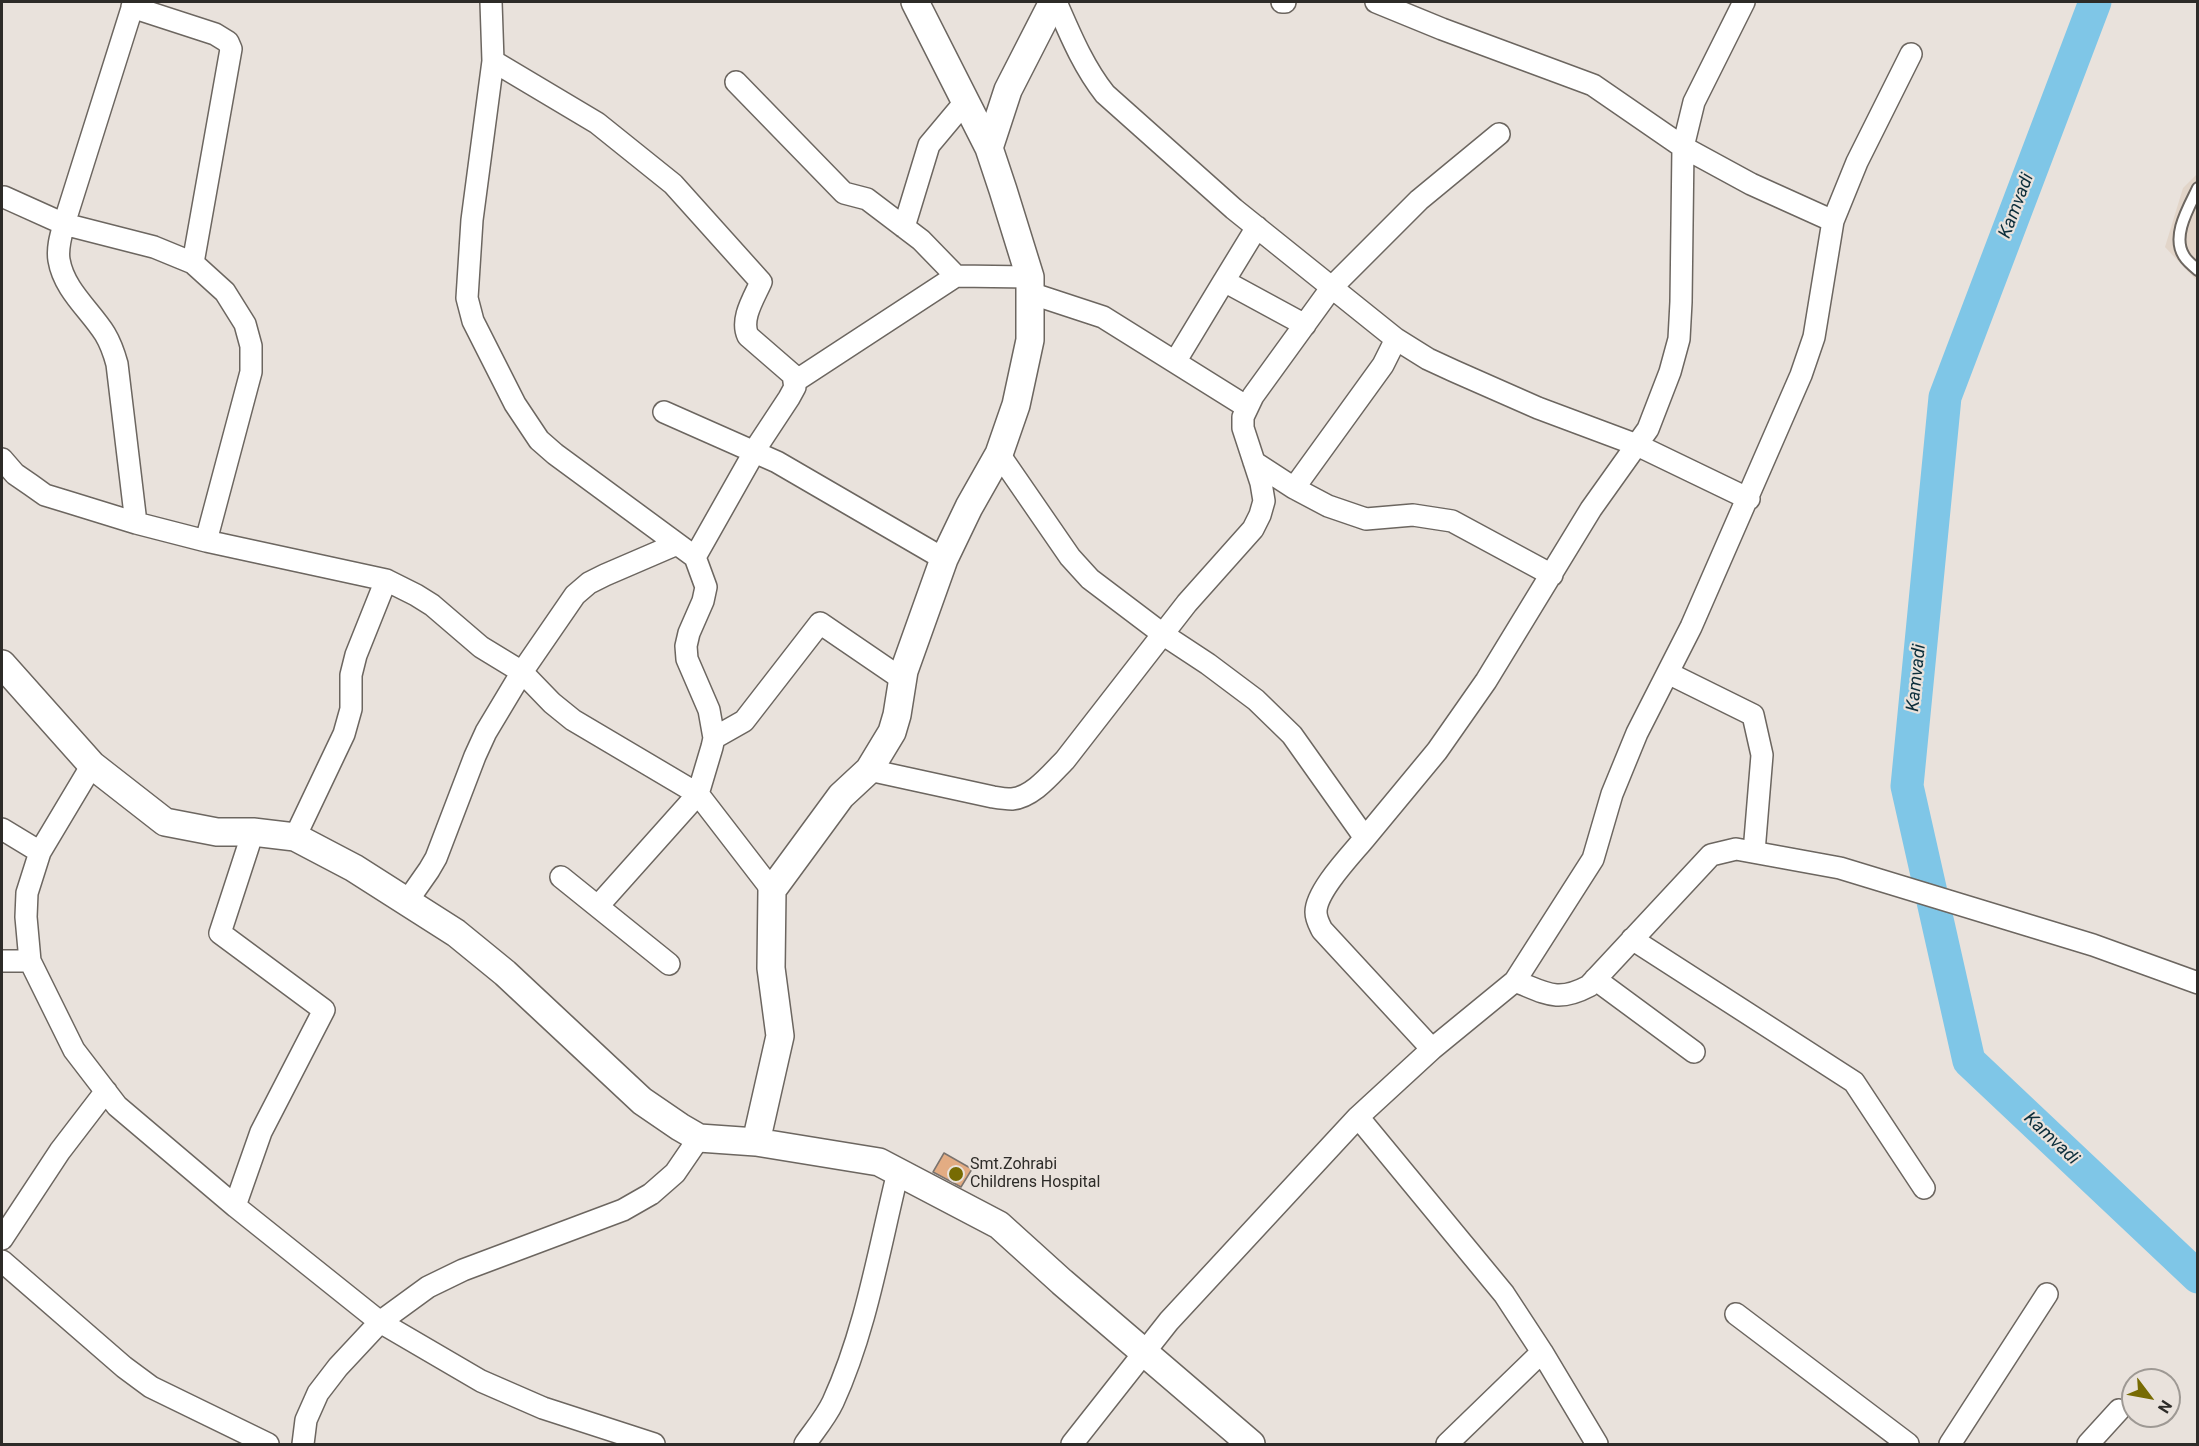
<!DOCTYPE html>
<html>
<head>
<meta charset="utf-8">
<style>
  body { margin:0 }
  #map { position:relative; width:2199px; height:1446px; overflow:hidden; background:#e9e2dc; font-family:Roboto,sans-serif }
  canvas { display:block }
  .frame { position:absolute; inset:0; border:3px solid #2d2b28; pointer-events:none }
  .north { position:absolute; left:2121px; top:1368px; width:60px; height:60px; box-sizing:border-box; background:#e9e2dc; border:2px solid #9e9994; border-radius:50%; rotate:122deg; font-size:16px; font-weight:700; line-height:24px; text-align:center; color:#2d2b28 }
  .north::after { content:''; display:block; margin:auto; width:21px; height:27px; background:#776b03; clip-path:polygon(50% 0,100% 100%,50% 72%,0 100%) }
</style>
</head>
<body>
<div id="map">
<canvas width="2199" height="1446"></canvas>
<div class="frame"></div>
<div class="north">N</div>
</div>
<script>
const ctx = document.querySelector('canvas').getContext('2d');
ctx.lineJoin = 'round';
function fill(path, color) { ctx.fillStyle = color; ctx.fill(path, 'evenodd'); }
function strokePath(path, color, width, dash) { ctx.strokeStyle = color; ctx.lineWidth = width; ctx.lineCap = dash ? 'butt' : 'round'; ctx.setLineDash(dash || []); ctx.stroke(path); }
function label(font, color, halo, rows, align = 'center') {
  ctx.font = font + ' Roboto,sans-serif'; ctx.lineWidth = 4.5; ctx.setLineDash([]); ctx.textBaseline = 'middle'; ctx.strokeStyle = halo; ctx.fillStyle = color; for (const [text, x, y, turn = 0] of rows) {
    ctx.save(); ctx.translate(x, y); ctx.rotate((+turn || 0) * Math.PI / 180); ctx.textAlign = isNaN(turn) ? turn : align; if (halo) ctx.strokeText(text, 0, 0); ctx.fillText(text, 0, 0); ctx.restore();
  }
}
fill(new Path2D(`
  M 2197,174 L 2197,281 L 2165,247 L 2183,188 Z`), '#e2d5c9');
strokePath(new Path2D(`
  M 2095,2 L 1945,397 L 1907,786 L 1969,1061 L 2198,1277`), '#7fc6e7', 33);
const building = new Path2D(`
  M 944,1153 L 972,1169 L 961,1187 L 933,1172 Z`);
fill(building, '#e3ac83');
strokePath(building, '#7a736e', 1.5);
const service = new Path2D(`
  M 2198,188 C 2189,207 2171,236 2184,256 C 2187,261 2193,266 2198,270`);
const minor = new Path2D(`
  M 134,2 L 64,224 C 61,235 57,248 59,260 C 64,290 90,310 105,334 C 111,344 114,353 117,364 L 136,523
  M 491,2 L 493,61 L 597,123 L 673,184 L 761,282 C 754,298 740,319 748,336 L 793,375 L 795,387 L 789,398 L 760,442 L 695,557 L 706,587 L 703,601 L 689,633 L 686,646 L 687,659 L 709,710 L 714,738 L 712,747 L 698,794 L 598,906
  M 1056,2 C 1070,34 1083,66 1105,94 L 1234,209 L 1396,339 L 1428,359 L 1454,371 L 1538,408 L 1637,445 L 1749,499
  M 1282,2 L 1285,2
  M 1376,2 L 1442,29 L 1593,85 L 1683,147 L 1751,184 L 1833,221
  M 132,7 L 215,34 L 228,42 L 231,49 L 193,263
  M 493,61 L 472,220 L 467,298 L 473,321 L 515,404 L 539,440 L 555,454 L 695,557
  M 736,82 L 844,193 L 867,199 L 921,240 L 956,276
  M 4,197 L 64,224 L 154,247 L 193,263 L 225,292 L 245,324 L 251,346 L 251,372 L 206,541
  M 904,227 L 929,145 L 965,102
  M 1224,281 L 1257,227
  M 1030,293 L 1103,317 L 1247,407
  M 1175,362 L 1224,281 L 1305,325
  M 794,382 L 956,276 L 1030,277
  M 664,412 L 777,462 L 944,559
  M 999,454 L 1070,557 L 1090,579 L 1164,635 L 1208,664 L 1256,700 L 1292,735 L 1365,838 L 1437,751 L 1486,681 L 1591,509 L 1648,429 L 1670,372 L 1679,339 L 1681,302 L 1683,147 L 1694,102 L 1744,2
  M 2,459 L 15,474 L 31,485 L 45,495 L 68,502 L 136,523 L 206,541 L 386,580 L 416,595 L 432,605 L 481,647 L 522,672 L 552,703 L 573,720 L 698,794 L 772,890
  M 1254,462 L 1294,488 L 1328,506 L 1366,519 L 1413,515 L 1452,521 L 1552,575
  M 1294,488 L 1383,365 L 1396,339
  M 1668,673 L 1753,715 L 1762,755 L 1754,852
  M 714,738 L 744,721 L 820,623 L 902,679
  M 92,765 L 40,852 L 27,893 L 26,917 L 30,961 L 74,1050 L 117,1106 L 235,1206 L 380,1322 L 481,1381 L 543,1408 L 654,1444
  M 869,770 L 993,797 C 999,798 1006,799 1012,799 C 1033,797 1051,774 1065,760 L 1187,603 L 1253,529 L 1260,515 L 1264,501 L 1261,483 L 1243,428 L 1243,417 L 1253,396 L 1332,287 L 1419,200 L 1499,134
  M 2,829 L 40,852
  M 295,837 L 344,734 L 351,709 L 351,675 L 356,655 L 386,580
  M 1365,838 C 1351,855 1316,891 1316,912 C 1316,919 1319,924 1322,930 L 1432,1049
  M 561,877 L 669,964
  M 408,900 L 429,870 L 436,858 L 475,756 L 486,732 L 522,672 L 575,595 L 589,583 L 605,575 L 677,544
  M 1632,939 L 1854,1082 L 1924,1188
  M 2,961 L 30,961
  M 1595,979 L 1694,1052
  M 1515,981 L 1593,859 L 1612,794 L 1637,733 L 1691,627 L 1801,375 L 1814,337 L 1833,221 L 1857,162 L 1911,54
  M 1358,1117 L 1504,1294 L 1542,1352 L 1597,1444
  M 235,1206 L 261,1132 L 324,1010 L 220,933 L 253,832
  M 2,1239 L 60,1151 L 106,1091
  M 2,1261 L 124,1367 L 151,1387 L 268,1444
  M 1736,1314 L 1908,1444
  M 303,1444 L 306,1420 L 318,1393 L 338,1367 L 380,1322 L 428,1287 L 463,1270 L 623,1210 L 651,1194 L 675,1173 L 699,1138
  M 805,1444 C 814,1431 826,1417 833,1402 C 866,1330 879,1249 898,1172
  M 1072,1444 L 1169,1321 L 1358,1117 L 1432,1049 L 1515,981 C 1546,993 1557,1003 1589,986 L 1711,855 L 1736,849 L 1840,868 L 2093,945 L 2198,983
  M 1447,1444 L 1542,1352
  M 1950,1444 L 2047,1294
  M 2088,1444 L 2119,1410`);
const tertiary = new Path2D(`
  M 915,2 L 989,148 L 1003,190 L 1030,277 L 1030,340 L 1016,405 L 999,454 L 969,507 L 944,559 L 904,671 L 897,715 L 892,732 L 869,770 L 841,796 L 772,890 L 771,968 L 780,1036 L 756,1142 L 879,1162 L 999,1225 L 1062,1282 L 1251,1444
  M 989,148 L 1008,90 L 1053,2
  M 2,664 L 92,765 L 165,822 L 217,832 L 253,832 L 295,837 L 354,868 L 456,933 L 505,973 L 642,1101 L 680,1127 L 699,1138 L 756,1142`);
strokePath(service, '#6c6660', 14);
strokePath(minor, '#6c6660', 24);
strokePath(tertiary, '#6c6660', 30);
strokePath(service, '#fff', 10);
strokePath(minor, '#fff', 21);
strokePath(tertiary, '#fff', 27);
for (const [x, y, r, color] of [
  [956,1174,8,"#776b03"]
]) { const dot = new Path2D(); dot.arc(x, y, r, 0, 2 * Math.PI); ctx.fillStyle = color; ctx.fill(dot); strokePath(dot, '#e9e2dc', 2); }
label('16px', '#2d2b28', '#e9e2dc', [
  ["Smt.Zohrabi",970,1165],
  ["Childrens Hospital",970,1183]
], 'left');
label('italic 18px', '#0c2e3b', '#e9e2dc', [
  ["Kamvadi",2017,206,-69],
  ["Kamvadi",1917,678,-84],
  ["Kamvadi",2051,1139,43]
]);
</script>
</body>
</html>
